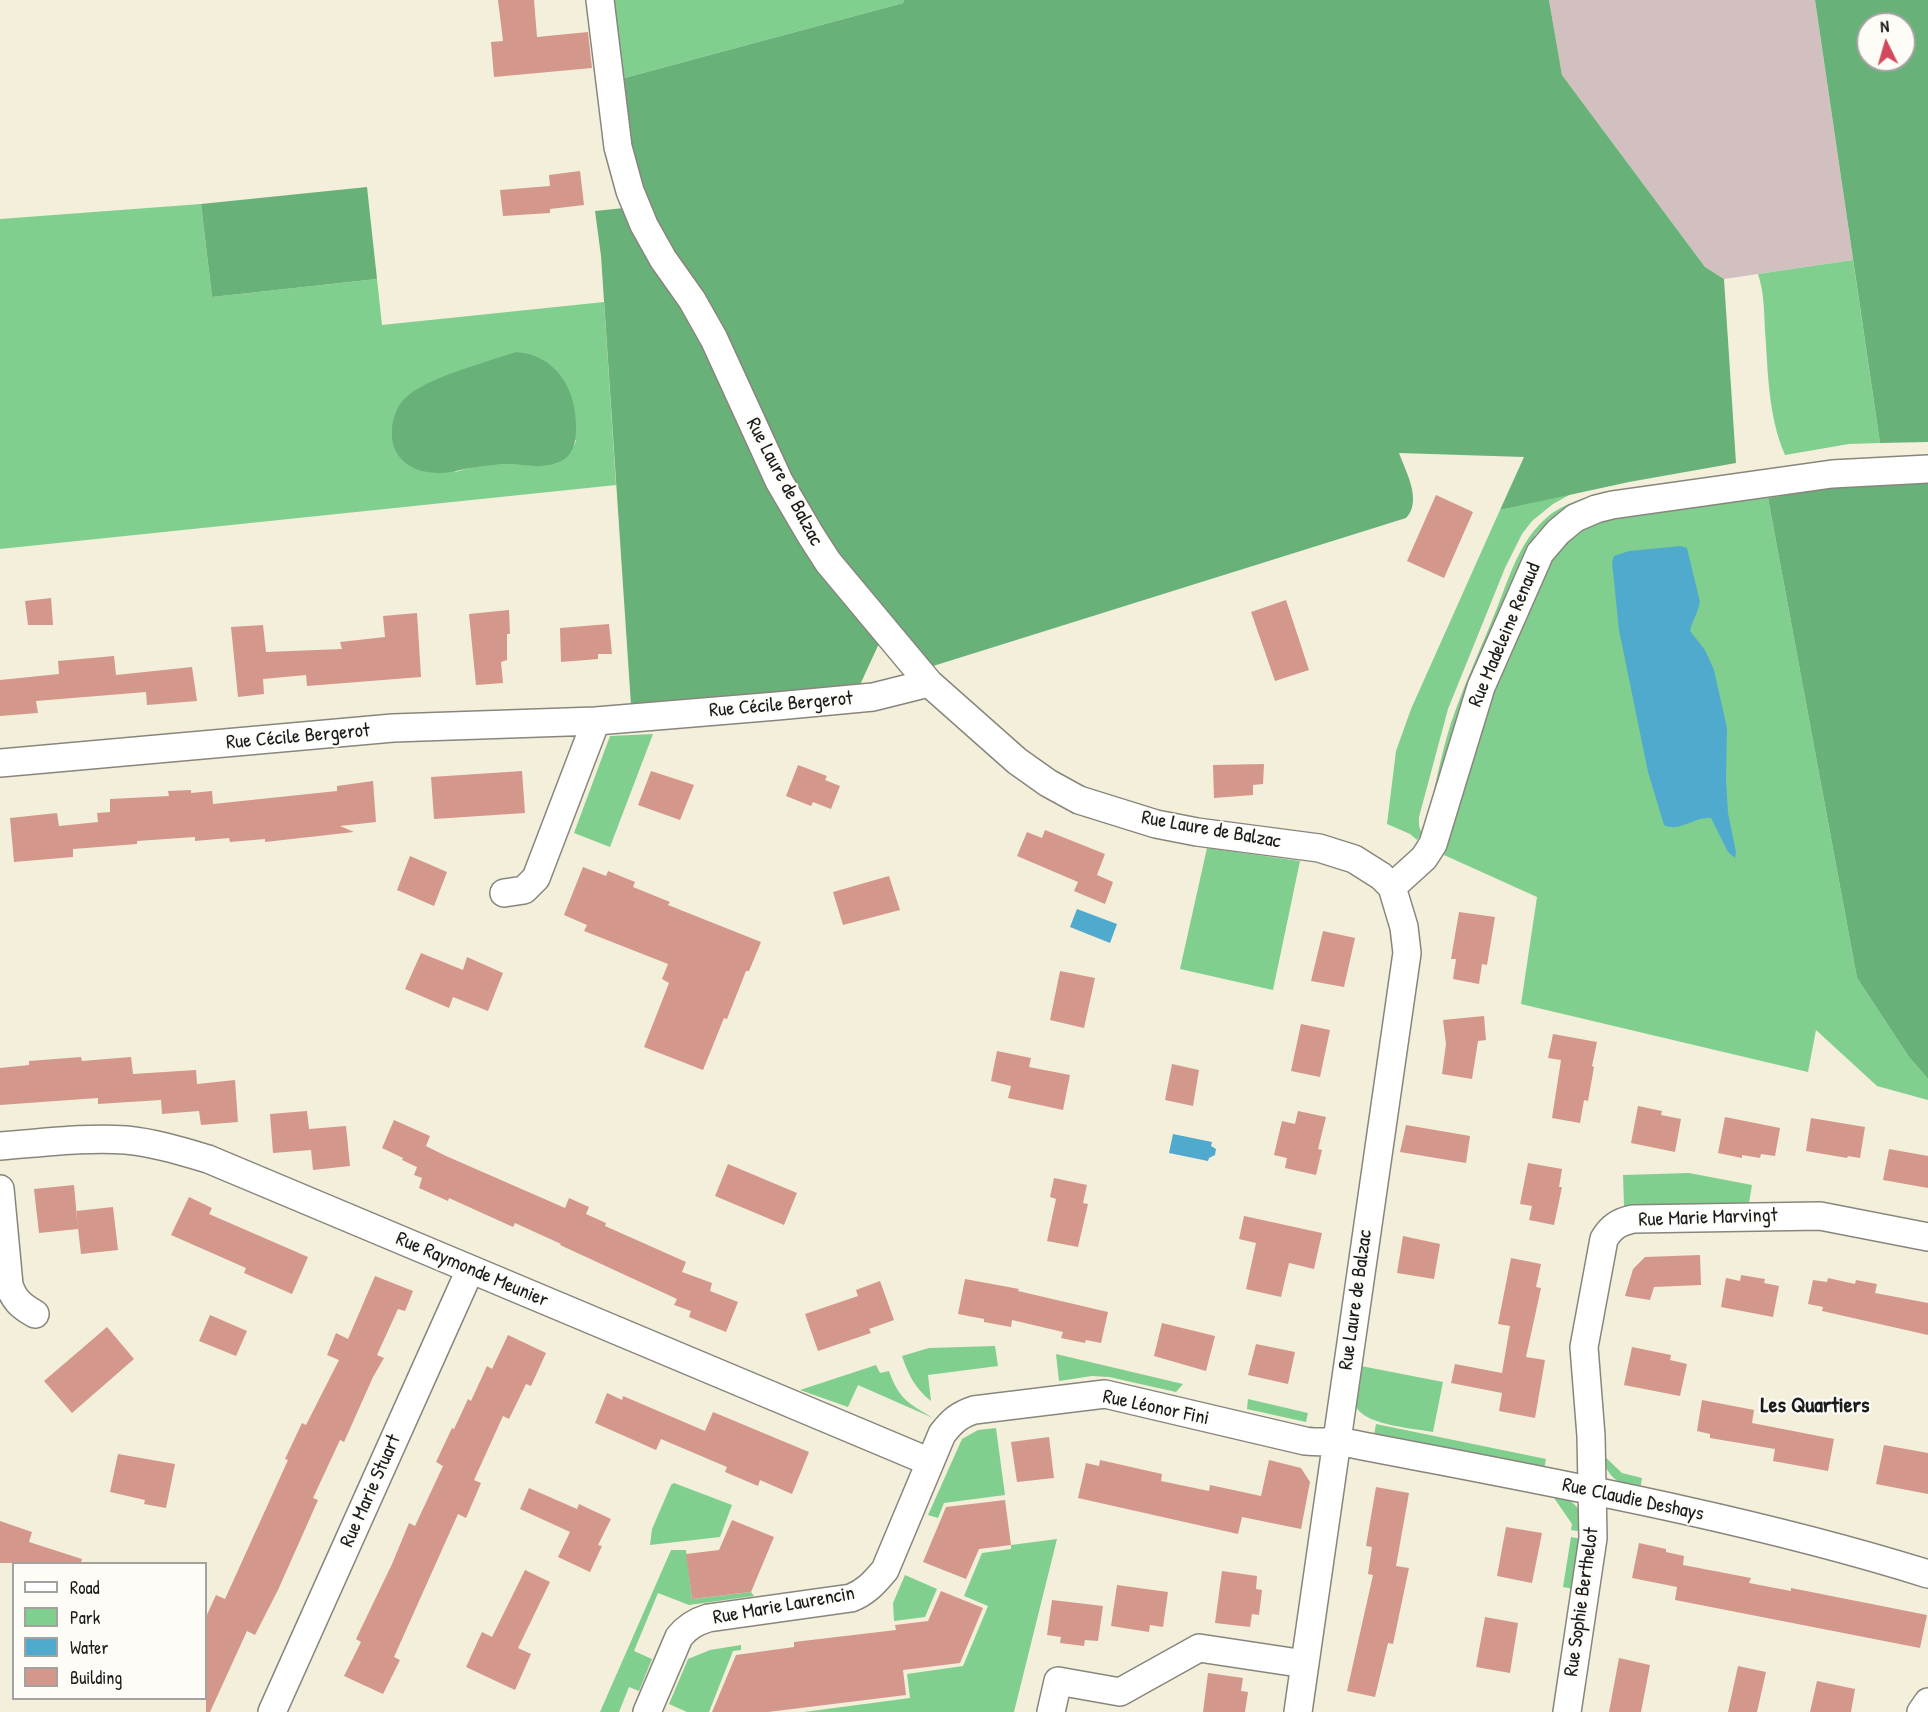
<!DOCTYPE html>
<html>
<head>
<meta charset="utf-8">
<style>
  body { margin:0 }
  #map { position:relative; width:1928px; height:1712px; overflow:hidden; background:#f4efdb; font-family:"Patrick Hand",sans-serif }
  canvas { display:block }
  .legend { position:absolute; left:12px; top:1562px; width:195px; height:138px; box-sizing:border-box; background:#fdfcf7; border:2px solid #a3a29f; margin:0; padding:8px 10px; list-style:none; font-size:18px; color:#1c1c1c }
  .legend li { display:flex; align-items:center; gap:12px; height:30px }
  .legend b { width:30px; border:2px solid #a3a29f }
  .north { position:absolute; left:1856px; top:12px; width:60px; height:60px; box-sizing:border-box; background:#fdfcf7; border:2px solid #a3a29f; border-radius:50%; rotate:355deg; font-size:16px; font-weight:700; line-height:24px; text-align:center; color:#1c1c1c }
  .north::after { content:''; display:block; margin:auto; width:21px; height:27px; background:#d1495b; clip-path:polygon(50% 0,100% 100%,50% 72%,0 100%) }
</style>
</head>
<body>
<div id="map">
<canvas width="1928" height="1712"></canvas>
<ul class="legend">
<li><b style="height:8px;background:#fff"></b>Road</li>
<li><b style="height:16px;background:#81cf8e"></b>Park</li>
<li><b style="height:16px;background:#50aace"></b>Water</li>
<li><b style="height:16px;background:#d3988b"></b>Building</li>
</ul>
<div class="north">N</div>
</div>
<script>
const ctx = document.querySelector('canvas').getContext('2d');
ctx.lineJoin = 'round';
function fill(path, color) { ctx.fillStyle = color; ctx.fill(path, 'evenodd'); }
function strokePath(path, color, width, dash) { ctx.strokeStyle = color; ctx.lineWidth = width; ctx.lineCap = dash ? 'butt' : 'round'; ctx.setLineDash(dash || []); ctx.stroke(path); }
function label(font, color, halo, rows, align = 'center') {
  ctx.font = font + ' "Patrick Hand",sans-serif'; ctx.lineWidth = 4.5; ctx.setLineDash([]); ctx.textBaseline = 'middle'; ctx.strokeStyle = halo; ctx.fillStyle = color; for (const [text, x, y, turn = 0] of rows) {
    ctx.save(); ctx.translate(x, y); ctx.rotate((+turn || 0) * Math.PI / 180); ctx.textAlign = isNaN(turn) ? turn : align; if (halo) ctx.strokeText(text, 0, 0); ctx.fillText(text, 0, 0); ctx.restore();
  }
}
fill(new Path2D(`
  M 1549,0 L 1815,0 L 1853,260 L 1724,279 L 1705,267 L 1562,75 Z`), '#d2bfc0');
fill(new Path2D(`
  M 605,0 L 904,0 L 903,3 L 617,80 Z
  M 201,204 L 212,297 L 377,279 L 382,325 L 604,302 L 616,485 L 0,549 L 0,219 ZM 515,352 L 576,441 C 559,476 539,464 507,464 C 489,464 472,467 455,472 L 501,357 Z
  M 1853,260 L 1880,443 L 1849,444 L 1785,455 C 1768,416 1768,371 1765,330 C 1764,310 1764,292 1758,274 Z
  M 1736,473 L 1736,476 L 1560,513 L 1536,534 L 1516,574 L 1457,721 L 1427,820 C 1435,788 1441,754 1451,723 C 1464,684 1482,646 1497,608 C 1509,578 1519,543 1544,520 C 1562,503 1586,497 1610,491 Z
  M 1571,494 L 1553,504 L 1532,521 L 1522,534 L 1505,568 L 1448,709 L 1419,817 L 1419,826 L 1422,834 L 1417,840 L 1410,834 L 1387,824 L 1396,751 L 1411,709 L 1500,510 Z
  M 1768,498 L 1857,978 L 1909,1057 L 1928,1079 L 1928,1100 L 1877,1086 L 1816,1030 L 1808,1072 L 1521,1004 L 1537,897 L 1444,855 L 1469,753 L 1482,716 L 1544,566 L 1564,539 L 1598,521 L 1720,500 Z
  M 653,734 L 610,847 L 574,833 L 610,736 Z
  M 1207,848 L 1300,861 L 1273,990 L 1180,969 Z
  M 1689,1173 L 1752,1185 L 1749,1203 L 1624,1206 L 1623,1175 Z
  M 995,1346 L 998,1366 L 928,1375 L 931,1401 C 915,1388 909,1376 902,1356 L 929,1348 Z
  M 1056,1354 L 1183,1384 L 1176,1392 L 1109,1377 L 1092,1376 L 1059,1381 Z
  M 876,1365 L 880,1373 L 889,1371 C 899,1399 908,1403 933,1418 L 858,1385 L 848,1407 L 800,1390 Z
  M 1361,1366 L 1443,1382 L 1433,1432 C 1413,1428 1359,1425 1355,1403 Z
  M 1248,1399 L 1308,1413 L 1306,1422 L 1247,1409 Z
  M 1376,1424 L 1546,1459 L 1544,1470 L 1374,1435 Z
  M 996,1428 L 1005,1495 L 944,1503 L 938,1518 L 928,1515 L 962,1439 L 978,1430 Z
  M 1601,1453 L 1622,1473 L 1642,1478 L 1640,1490 C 1618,1485 1606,1476 1601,1453 Z
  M 674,1483 L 732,1505 L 720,1537 L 650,1545 L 652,1529 L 671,1485 Z
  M 1552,1495 C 1577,1501 1581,1506 1583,1532 L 1571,1530 L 1572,1524 Z
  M 1571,1537 L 1582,1539 L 1574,1589 L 1563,1587 Z
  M 1057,1539 L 1014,1712 L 804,1712 L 910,1698 L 907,1674 L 963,1666 L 988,1606 L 964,1596 L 982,1553 L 1011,1549 L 1011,1545 Z
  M 671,1550 L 686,1550 L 692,1599 L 751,1592 L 754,1596 L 689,1605 L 658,1593 L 634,1651 L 652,1659 L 639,1691 L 629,1687 L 619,1712 L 600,1712 Z
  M 905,1575 L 937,1589 L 925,1617 L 894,1621 L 893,1603 Z
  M 741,1645 L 741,1650 L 733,1651 L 709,1712 L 687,1712 L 669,1704 L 688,1659 L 710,1650 Z`), '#81cf8e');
fill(new Path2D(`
  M 904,0 L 1549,0 L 1562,75 L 1705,267 L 1724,279 L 1736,463 L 1629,482 L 1500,510 L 1524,457 L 1399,453 C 1405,470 1423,501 1406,518 L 930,667 L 822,541 L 644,214 L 617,80 L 903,3 Z
  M 1815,0 L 1928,0 L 1928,442 L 1880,443 ZM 1868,24 L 1904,24 L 1904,60 L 1868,60 Z
  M 367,187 L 377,279 L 212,297 L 201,204 Z
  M 624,208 L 667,283 L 882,637 L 859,687 L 631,705 L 601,256 L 595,211 Z
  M 515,352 C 556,354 577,390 576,428 C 576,437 575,450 567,457 C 549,472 526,464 505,464 C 489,465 475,467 460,470 C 428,479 389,468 392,429 C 392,422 396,410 400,404 C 417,379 486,363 515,352 Z
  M 1928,483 L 1928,1079 L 1909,1057 L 1857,978 L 1768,498 L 1853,484 Z`), '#68b279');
fill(new Path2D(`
  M 1681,546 L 1687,548 L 1700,602 C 1698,613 1692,621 1690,631 L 1705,650 L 1714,670 L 1727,728 L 1726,779 L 1728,813 L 1736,852 L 1735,858 L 1728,852 L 1711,818 C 1695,816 1680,833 1664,825 L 1648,772 L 1619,630 L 1612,562 L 1614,556 L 1629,551 Z
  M 1077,909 L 1117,924 L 1110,943 L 1070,927 Z
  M 1173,1134 L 1212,1142 L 1211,1146 L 1216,1149 L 1215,1155 L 1209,1158 L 1208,1161 L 1169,1153 Z`), '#50aace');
fill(new Path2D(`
  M 498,0 L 534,0 L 537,37 L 588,32 L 592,68 L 494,77 L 491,42 L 503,41 Z
  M 580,171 L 584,205 L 550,209 L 550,213 L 503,216 L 500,190 L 550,186 L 549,175 Z
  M 1436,495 L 1473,512 L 1444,578 L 1407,561 Z
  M 51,598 L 53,625 L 28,625 L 25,601 Z
  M 1286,600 L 1309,670 L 1275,681 L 1251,612 Z
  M 509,610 L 510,634 L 507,634 L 507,660 L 501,662 L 503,683 L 476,685 L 469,614 Z
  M 417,613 L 421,677 L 307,686 L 306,675 L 263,679 L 264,694 L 238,697 L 231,627 L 263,625 L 266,652 L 342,649 L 340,642 L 385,637 L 383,616 Z
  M 609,624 L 612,654 L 598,654 L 598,659 L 561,662 L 560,628 Z
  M 114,656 L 116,675 L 192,667 L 197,701 L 147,705 L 146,692 L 36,701 L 38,713 L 0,716 L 0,680 L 59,674 L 58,661 Z
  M 1264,764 L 1263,784 L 1253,785 L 1253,795 L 1214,798 L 1213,765 Z
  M 798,765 L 827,776 L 825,780 L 840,786 L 831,809 L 813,802 L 811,806 L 786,796 Z
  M 522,771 L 525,813 L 434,819 L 431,777 Z
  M 651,771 L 694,785 L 680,820 L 638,805 Z
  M 373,781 L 376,822 L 340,826 L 354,832 L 265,842 L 265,839 L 230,842 L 229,838 L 195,841 L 195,837 L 137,841 L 137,844 L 73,849 L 73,857 L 14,862 L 10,818 L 57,813 L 59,826 L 98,822 L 97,813 L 110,812 L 110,799 L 169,796 L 168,791 L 191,790 L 191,793 L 212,791 L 213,804 L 337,791 L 337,786 Z
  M 1045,830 L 1105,854 L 1097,875 L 1113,882 L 1105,904 L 1074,891 L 1078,882 L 1017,856 L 1027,832 L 1042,838 Z
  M 410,856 L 447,872 L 434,906 L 397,890 Z
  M 583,867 L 606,876 L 608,871 L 635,882 L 633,887 L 670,902 L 668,905 L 761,942 L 749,971 L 746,971 L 727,1019 L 724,1018 L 703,1070 L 644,1047 L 669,983 L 662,979 L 668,964 L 584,931 L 587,925 L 564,915 Z
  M 889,876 L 900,910 L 843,925 L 833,892 Z
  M 1459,912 L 1495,917 L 1487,965 L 1482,964 L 1479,984 L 1453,979 L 1456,959 L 1451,959 Z
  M 1323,931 L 1355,938 L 1344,987 L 1311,981 Z
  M 421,953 L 463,970 L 467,957 L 503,973 L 488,1011 L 453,997 L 449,1008 L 405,989 Z
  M 1060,971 L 1095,978 L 1084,1028 L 1050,1020 Z
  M 1484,1016 L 1486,1040 L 1478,1041 L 1472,1079 L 1442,1074 L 1446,1044 L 1443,1020 Z
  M 1301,1024 L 1330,1030 L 1320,1077 L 1291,1071 Z
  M 1553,1034 L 1597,1042 L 1592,1066 L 1594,1067 L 1588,1101 L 1584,1100 L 1580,1123 L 1552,1118 L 1561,1060 L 1548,1058 Z
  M 997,1051 L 1031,1058 L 1029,1067 L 1070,1075 L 1063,1110 L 1008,1098 L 1011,1086 L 991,1081 Z
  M 81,1057 L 82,1061 L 131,1057 L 133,1074 L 196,1070 L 197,1084 L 235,1080 L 238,1122 L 201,1125 L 199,1111 L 162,1114 L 161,1100 L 98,1104 L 98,1098 L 0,1105 L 0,1068 L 29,1065 L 29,1061 Z
  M 1172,1064 L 1199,1070 L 1193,1106 L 1165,1100 Z
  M 1638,1106 L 1662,1111 L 1661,1115 L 1681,1119 L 1675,1152 L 1631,1143 Z
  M 307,1111 L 309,1129 L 346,1126 L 350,1166 L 313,1170 L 311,1150 L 273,1153 L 270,1114 Z
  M 1298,1111 L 1326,1117 L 1318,1149 L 1322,1150 L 1316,1175 L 1285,1168 L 1287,1158 L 1274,1155 L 1282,1121 L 1295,1124 Z
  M 1725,1117 L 1780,1128 L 1775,1156 L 1761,1154 L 1760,1158 L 1742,1155 L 1742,1158 L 1718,1153 Z
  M 1811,1118 L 1865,1127 L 1860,1158 L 1848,1156 L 1847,1158 L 1806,1151 Z
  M 394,1120 L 430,1136 L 426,1146 L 446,1156 L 565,1208 L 569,1198 L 589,1207 L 586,1214 L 606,1223 L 605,1226 L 686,1262 L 682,1272 L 712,1283 L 710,1291 L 738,1302 L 726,1332 L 689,1317 L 691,1311 L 674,1305 L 677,1299 L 560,1245 L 561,1244 L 515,1223 L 513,1227 L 449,1198 L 448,1201 L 419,1188 L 422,1178 L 414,1175 L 417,1167 L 402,1160 L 403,1158 L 382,1148 Z
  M 1406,1125 L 1470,1136 L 1466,1163 L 1400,1152 Z
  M 1889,1149 L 1928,1156 L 1928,1188 L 1883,1180 Z
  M 1528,1163 L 1562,1169 L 1559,1187 L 1562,1187 L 1554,1225 L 1529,1220 L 1532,1206 L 1520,1204 Z
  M 728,1164 L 797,1193 L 784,1225 L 715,1196 Z
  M 1054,1178 L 1087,1185 L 1083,1203 L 1088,1204 L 1078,1247 L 1047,1241 L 1056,1199 L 1050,1197 Z
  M 74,1185 L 78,1229 L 39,1233 L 34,1189 Z
  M 189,1197 L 212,1208 L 209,1214 L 308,1257 L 292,1294 L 244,1273 L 246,1268 L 171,1235 Z
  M 113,1207 L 118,1250 L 81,1254 L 76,1211 Z
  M 1244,1216 L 1322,1233 L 1314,1269 L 1289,1263 L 1281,1297 L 1246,1289 L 1256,1243 L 1239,1239 Z
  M 1403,1236 L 1440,1244 L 1434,1279 L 1397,1273 Z
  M 1700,1255 L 1701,1285 L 1654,1287 L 1650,1300 L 1625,1296 L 1633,1269 L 1645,1257 Z
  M 1511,1258 L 1541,1264 L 1536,1287 L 1541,1288 L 1526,1357 L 1545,1360 L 1535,1418 L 1499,1411 L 1502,1393 L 1451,1383 L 1455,1364 L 1502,1373 L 1510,1326 L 1498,1324 Z
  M 1741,1275 L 1765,1279 L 1764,1283 L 1779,1286 L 1773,1317 L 1721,1307 L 1726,1278 L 1740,1281 Z
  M 375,1276 L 413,1291 L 405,1311 L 398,1309 L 377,1355 L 384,1358 L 373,1377 L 344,1442 L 340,1440 L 313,1498 L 318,1500 L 278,1590 L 255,1635 L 247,1631 L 210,1712 L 206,1712 L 206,1617 L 216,1595 L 225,1599 L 288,1460 L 285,1459 L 302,1423 L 306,1425 L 339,1360 L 327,1355 L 336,1333 L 348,1339 Z
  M 1828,1278 L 1855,1284 L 1856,1280 L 1877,1284 L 1875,1293 L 1928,1303 L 1928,1335 L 1822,1311 L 1823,1307 L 1808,1304 L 1813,1280 L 1827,1282 Z
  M 965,1279 L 1019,1289 L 1018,1291 L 1108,1312 L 1101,1343 L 1086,1340 L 1085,1343 L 1061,1338 L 1063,1332 L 1012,1320 L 1011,1327 L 984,1322 L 984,1319 L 958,1314 Z
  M 880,1281 L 894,1320 L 869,1329 L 871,1333 L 818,1351 L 805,1314 L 858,1296 L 856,1290 Z
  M 210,1315 L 247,1331 L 236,1356 L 199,1341 Z
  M 1162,1323 L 1215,1336 L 1206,1371 L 1154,1356 Z
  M 107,1327 L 134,1359 L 72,1413 L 44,1381 Z
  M 508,1335 L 546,1353 L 531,1386 L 526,1384 L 509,1419 L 503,1416 L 474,1480 L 481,1483 L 466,1518 L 458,1514 L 394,1657 L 400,1660 L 383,1694 L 344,1676 L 361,1642 L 356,1639 L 392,1564 L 409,1523 L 415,1526 L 443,1466 L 436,1462 L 452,1428 L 454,1429 L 468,1399 L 471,1401 L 487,1366 L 492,1369 Z
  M 1256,1344 L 1295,1352 L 1288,1384 L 1248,1375 Z
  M 1632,1347 L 1671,1355 L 1670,1360 L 1687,1364 L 1680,1396 L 1624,1385 Z
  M 607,1393 L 622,1400 L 623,1396 L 705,1431 L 713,1412 L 809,1452 L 792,1494 L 760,1480 L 758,1486 L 725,1472 L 727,1467 L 661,1439 L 656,1450 L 595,1423 Z
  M 1702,1400 L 1754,1410 L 1752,1423 L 1834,1439 L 1828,1471 L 1773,1461 L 1775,1449 L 1710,1438 L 1710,1434 L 1697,1431 Z
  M 1049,1437 L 1054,1478 L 1017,1482 L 1011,1442 Z
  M 1884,1445 L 1928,1453 L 1928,1494 L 1876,1484 Z
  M 118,1454 L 175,1464 L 166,1508 L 144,1504 L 145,1500 L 110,1492 Z
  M 1100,1460 L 1162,1474 L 1161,1481 L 1209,1491 L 1210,1485 L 1261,1496 L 1269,1460 L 1301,1468 L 1310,1482 L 1301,1529 L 1242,1517 L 1238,1534 L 1078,1498 L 1086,1463 L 1099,1466 Z
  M 1376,1487 L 1409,1493 L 1396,1566 L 1409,1568 L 1393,1644 L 1388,1643 L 1375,1697 L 1347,1691 L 1373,1575 L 1368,1574 L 1372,1547 L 1366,1546 Z
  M 529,1488 L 577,1509 L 579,1504 L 611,1519 L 598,1545 L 602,1546 L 590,1572 L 558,1557 L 570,1532 L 520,1509 Z
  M 1005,1500 L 1011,1545 L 979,1549 L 966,1579 L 923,1562 L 946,1507 Z
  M 732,1520 L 774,1537 L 751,1592 L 692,1599 L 686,1554 L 719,1550 Z
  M 0,1521 L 32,1532 L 29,1542 L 82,1559 L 81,1563 L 0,1563 Z
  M 1506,1527 L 1542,1533 L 1532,1583 L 1497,1576 Z
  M 1639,1543 L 1666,1549 L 1666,1552 L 1684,1556 L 1683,1565 L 1751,1578 L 1749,1583 L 1791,1591 L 1791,1588 L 1927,1615 L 1920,1648 L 1675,1600 L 1677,1587 L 1632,1578 Z
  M 525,1570 L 550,1582 L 518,1648 L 531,1654 L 515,1690 L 466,1667 L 482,1632 L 492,1637 Z
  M 1222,1571 L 1257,1576 L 1256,1589 L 1262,1590 L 1259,1615 L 1252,1614 L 1250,1627 L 1215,1623 Z
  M 1117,1585 L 1168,1592 L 1163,1627 L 1150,1625 L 1149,1632 L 1111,1626 Z
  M 941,1591 L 983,1608 L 960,1663 L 903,1670 L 906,1695 L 768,1712 L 712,1712 L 736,1655 L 794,1647 L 794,1642 L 896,1630 L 895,1625 L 928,1621 Z
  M 1052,1600 L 1103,1606 L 1098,1641 L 1085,1640 L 1084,1646 L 1060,1643 L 1061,1637 L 1047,1635 Z
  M 1485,1617 L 1518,1623 L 1510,1673 L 1476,1667 Z
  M 1619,1658 L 1650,1665 L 1641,1712 L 1609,1712 Z
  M 1738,1666 L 1766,1672 L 1757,1712 L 1728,1712 Z
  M 1208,1673 L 1243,1678 L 1241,1691 L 1248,1692 L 1245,1712 L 1203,1712 Z
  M 1817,1681 L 1855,1689 L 1851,1712 L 1810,1712 Z`), '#d3988b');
const street = new Path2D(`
  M 600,0 L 618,147 L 630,191 L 644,225 L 663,259 L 692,300 L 714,339 L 779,481 L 810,534 L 828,562 L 929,683 L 1017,761 L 1048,783 L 1079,800 L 1156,824 L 1197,832 L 1319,848 L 1354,859 L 1381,876 L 1392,887 L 1404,927 L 1407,953 L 1298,1712
  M 0,763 L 393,728 L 596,721 L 777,706 L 873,697 L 929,683
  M 1392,887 L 1424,858 L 1433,844 L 1481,687 L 1540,553 L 1558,532 L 1575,518 L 1596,509 L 1612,505 L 1832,474 L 1928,469
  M 504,893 L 524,890 L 536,878 L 596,721
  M 0,1146 C 42,1143 84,1137 126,1140 C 155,1143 181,1151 208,1159 L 930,1462
  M 0,1189 L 9,1285 C 14,1300 21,1306 35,1314
  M 272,1712 L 470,1270
  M 647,1712 L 679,1637 C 687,1627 695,1622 708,1618 L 851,1598 C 866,1592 874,1583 885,1570 L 942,1434 C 952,1421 959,1415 974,1410 L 1105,1394 L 1305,1441 C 1319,1443 1333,1441 1348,1443 C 1542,1481 1739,1515 1928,1574
  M 1051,1712 L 1058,1681 L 1120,1692 L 1199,1648 L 1305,1664
  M 1567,1712 L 1593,1538 L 1591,1436 L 1584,1347 L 1604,1239 C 1611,1227 1619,1222 1633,1219 L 1820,1216 L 1928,1237
  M 1921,1712 L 1928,1702`);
strokePath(street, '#88867c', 30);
strokePath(street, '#fff', 27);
label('20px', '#1c1c1c', '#fdfcf7', [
  ["Rue Laure de Balzac",784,482,62],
  ["Rue Madeleine Renaud",1505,635,-67],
  ["Rue Cécile Bergerot",781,705,-5],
  ["Rue Cécile Bergerot",298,737,-5],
  ["Rue Laure de Balzac",1211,830,10],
  ["Rue Marie Marvingt",1708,1218,-2],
  ["Rue Raymonde Meunier",472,1270,23],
  ["Rue Laure de Balzac",1356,1300,-82],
  ["Rue Léonor Fini",1156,1408,12],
  ["Rue Marie Stuart",371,1491,-66],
  ["Rue Claudie Deshays",1633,1500,12],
  ["Rue Sophie Berthelot",1582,1602,-82],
  ["Rue Marie Laurencin",784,1606,-10]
]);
label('bold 22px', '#1c1c1c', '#fdfcf7', [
  ["Les Quartiers",1815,1406]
]);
</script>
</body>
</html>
